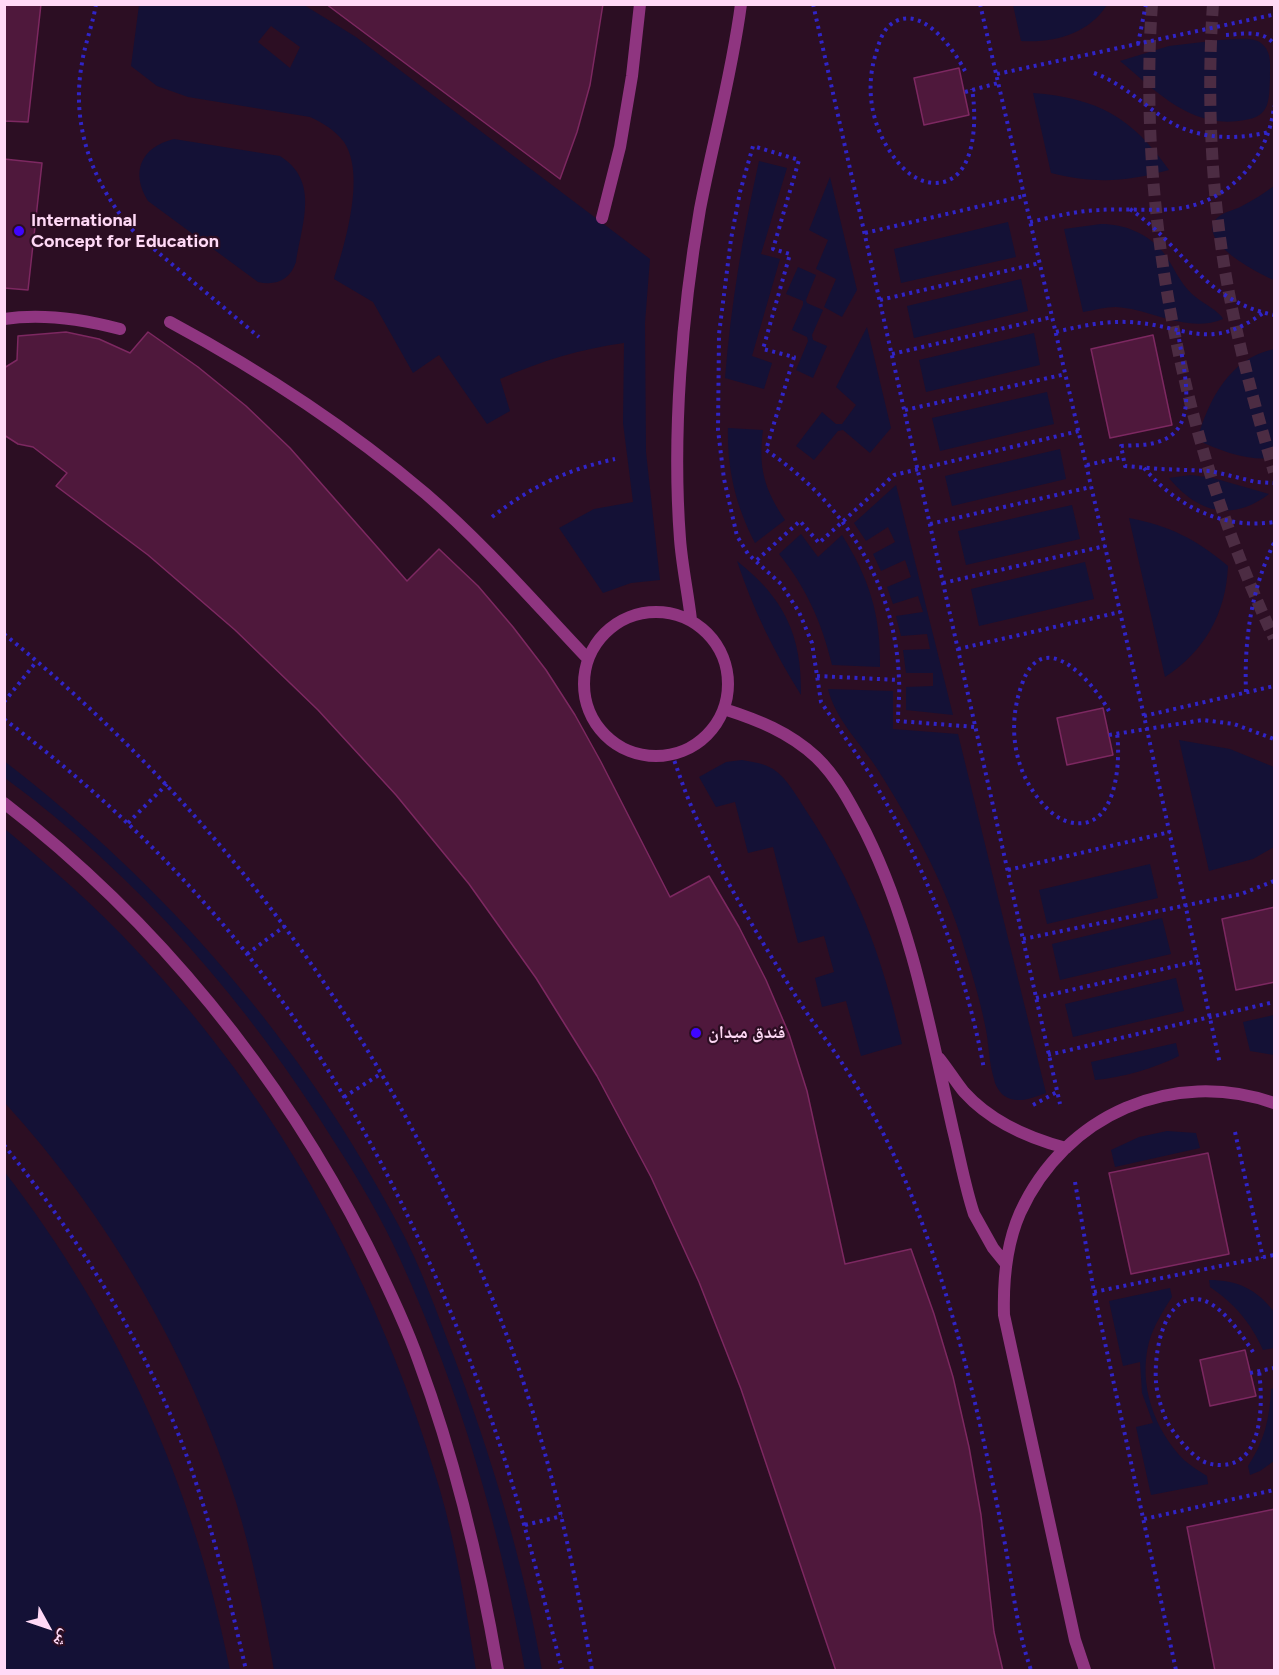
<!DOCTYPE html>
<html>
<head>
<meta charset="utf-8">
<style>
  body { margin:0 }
  #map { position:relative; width:1279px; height:1675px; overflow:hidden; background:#2c0e23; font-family:Figtree,"Noto Naskh Arabic",sans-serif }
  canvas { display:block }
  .frame { position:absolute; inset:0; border:6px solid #ffd9f6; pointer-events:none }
  .north { position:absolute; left:18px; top:1597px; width:60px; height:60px; -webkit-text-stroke:4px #2c0e23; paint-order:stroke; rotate:130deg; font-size:16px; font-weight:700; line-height:24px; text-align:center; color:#ffd9f6 }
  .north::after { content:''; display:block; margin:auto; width:21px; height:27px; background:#ffd9f6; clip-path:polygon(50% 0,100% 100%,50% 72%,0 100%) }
</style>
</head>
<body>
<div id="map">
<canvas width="1279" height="1675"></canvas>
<div class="frame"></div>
<div class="north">ش</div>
</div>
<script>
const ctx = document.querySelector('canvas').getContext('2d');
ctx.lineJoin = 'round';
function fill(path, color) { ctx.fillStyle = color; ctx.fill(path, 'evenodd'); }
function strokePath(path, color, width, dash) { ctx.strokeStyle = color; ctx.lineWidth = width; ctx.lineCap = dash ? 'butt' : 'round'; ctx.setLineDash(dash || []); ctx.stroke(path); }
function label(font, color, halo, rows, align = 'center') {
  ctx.font = font + ' Figtree,"Noto Naskh Arabic",sans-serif'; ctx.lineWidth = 4.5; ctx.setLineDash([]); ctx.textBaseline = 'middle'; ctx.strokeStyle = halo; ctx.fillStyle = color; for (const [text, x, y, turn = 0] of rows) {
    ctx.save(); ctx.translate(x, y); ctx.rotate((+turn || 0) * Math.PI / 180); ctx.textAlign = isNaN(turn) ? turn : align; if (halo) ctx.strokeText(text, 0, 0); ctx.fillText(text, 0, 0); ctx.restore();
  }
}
fill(new Path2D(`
  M 139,5 L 304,5 L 356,37 L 650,259 L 645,323 L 646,452 L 660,580 L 631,583 L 603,593 L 559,528 L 594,509 L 633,502 L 623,423 L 624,343 C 580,349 541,361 500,379 L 510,411 L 487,424 L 439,355 L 413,373 L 373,302 L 334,279 C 345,244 366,175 344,142 C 335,130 323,123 310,117 L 188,97 L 157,86 L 131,66 ZM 271,26 L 300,47 L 290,68 L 258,42 Z
  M 1013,5 L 1013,4 L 1107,5 C 1088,34 1055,43 1021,41 Z
  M 1220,40 C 1232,40 1251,36 1261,43 C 1272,52 1270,64 1270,77 C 1269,104 1270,118 1238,121 C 1189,127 1155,90 1120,61 L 1169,46 Z
  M 1033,93 C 1097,98 1132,117 1169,170 C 1125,182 1096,184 1051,173 Z
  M 174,139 L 280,156 C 320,181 302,223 296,262 C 290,280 276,286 258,282 L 148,201 C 130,172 141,147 174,139 Z
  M 759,161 L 787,168 L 761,254 L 780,259 L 752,356 L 772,363 L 764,389 L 725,378 C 731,304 743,233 759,161 Z
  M 830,177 L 857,290 L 842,317 L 824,307 L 836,279 L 816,269 L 828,240 L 809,230 Z
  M 1274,186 L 1274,280 C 1259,274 1195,241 1217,218 C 1223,212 1235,210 1242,206 C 1254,200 1264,193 1274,186 Z
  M 1008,222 L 1016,257 L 901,283 L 894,249 Z
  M 1101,224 C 1124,224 1147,233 1163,252 C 1173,265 1179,282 1192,294 C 1199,301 1221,312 1223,319 C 1187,334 1152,309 1116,307 C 1105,307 1094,310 1083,312 L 1064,229 Z
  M 798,267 L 816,275 L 806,300 L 807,303 L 823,310 L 812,335 L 813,340 L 827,346 L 813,378 L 796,370 L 808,341 L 807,337 L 792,330 L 803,305 L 803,301 L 786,294 Z
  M 1021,279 L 1028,311 L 914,338 L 907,306 Z
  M 867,327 L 891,428 L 870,453 L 843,430 L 838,431 L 814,460 L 796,446 L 822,412 L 836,424 L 842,424 L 856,405 L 836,387 Z
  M 1034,333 L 1040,365 L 926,392 L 919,360 Z
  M 1274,349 L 1274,458 C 1247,461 1221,451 1197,440 C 1209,399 1229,359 1274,349 Z
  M 1047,392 L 1054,424 L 940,451 L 932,418 Z
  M 728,428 L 763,430 C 758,467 764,489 785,520 L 755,543 C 736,506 727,470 728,428 Z
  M 1060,449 L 1066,479 L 952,506 L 945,476 Z
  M 1191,475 L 1213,478 L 1269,494 C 1232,522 1198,513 1169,478 Z
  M 896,485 L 953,715 L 906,710 L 906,687 L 933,686 L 933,673 L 906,673 L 903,650 L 930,649 L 927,634 L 901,636 L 896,616 L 923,612 L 918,596 L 893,604 L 887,587 L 911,577 L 905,560 L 881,571 L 873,554 L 895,542 L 888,527 L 866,541 L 854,523 Z
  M 1072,505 L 1080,539 L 966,565 L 958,531 Z
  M 1129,518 C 1170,526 1196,539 1228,566 C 1226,613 1205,651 1165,677 Z
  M 801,534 L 818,557 L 842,535 C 869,578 881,615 880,667 L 832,665 C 822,623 806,587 779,554 Z
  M 737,561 C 784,598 802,635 801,695 C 774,652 753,609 737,561 Z
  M 1085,562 L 1094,599 L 979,626 L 971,589 Z
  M 828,689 L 893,691 L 893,729 L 958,734 L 1046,1093 C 1032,1098 1016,1105 1003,1095 C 999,1091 995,1085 994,1079 C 989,1063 989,1046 986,1030 C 980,998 970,968 961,937 C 942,878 911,822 878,770 C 861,743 836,721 828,689 Z
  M 1179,740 L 1230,749 L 1274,767 L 1274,847 L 1253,859 L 1209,871 Z
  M 742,760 C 753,762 763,763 773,769 C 788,779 797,797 807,812 C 856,886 883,958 902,1044 L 861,1056 L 846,1001 L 822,1007 L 815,978 L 834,972 L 824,936 L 798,943 L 773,847 L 748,853 L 735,802 L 716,807 L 699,777 L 726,762 Z
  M 4,761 C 167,886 304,1045 399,1226 C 421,1267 437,1313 454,1357 C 492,1458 524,1564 542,1670 L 525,1670 C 500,1528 460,1391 400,1259 C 382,1219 359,1180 335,1143 C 249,1004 137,875 5,778 Z
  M 5,829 C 50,867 96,906 136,950 C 282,1106 380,1285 440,1490 C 457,1549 466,1610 476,1670 L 274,1670 C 264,1614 253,1557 236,1502 C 190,1355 108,1216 5,1103 Z
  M 1150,864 L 1158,898 L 1047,924 L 1039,890 Z
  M 1162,918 L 1171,954 L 1060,980 L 1052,944 Z
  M 1176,978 L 1184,1011 L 1073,1037 L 1065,1004 Z
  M 1274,1015 L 1274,1055 L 1250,1051 L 1243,1022 Z
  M 1176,1043 L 1179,1056 C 1152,1069 1125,1077 1095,1080 L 1091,1062 Z
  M 1167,1131 L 1196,1133 L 1200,1148 L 1115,1167 L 1111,1150 L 1139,1137 Z
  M 4,1171 C 119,1320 194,1486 230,1670 L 5,1670 Z
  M 1209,1280 C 1237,1280 1257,1289 1274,1312 L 1274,1348 L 1263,1350 C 1251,1323 1235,1304 1210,1287 Z
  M 1170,1288 L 1172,1297 C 1163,1311 1154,1325 1149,1342 C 1138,1384 1154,1430 1184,1460 C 1191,1466 1199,1471 1207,1476 L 1208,1484 L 1151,1495 L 1136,1427 L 1153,1423 L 1142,1393 L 1140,1362 L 1123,1366 L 1109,1301 Z
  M 1274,1388 L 1274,1461 L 1260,1471 L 1250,1475 L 1248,1466 C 1264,1442 1270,1418 1271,1389 Z`), '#141136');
const building = new Path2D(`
  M 4,4 L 41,4 L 28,122 L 4,121 Z
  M 326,4 L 603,4 L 590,85 L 577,132 L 560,179 Z
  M 959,68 L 969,115 L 924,125 L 914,78 Z
  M 4,159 L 42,163 L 28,290 L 4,288 Z
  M 66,332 L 99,339 L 130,353 L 148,332 L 198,367 L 246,406 L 290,448 L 407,581 L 439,549 L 478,586 L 513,627 L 546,670 L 575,715 L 601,762 L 670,897 L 709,876 L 739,927 L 766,980 L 789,1034 L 807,1091 L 845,1264 L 911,1249 L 934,1314 L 953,1377 L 969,1447 L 981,1515 L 994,1632 L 1003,1671 L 836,1671 L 741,1389 L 699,1282 L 651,1177 L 597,1076 L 536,978 L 469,884 L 396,795 L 318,710 L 235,630 L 148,555 L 56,486 L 67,473 L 33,447 L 18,444 L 4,435 L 4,368 L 17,360 L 18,336 Z
  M 1153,335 L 1172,425 L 1110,438 L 1091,349 Z
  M 1103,708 L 1113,755 L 1067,765 L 1057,718 Z
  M 1275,907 L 1275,982 L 1236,990 L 1222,919 Z
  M 1208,1153 L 1229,1254 L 1131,1274 L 1109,1173 Z
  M 1245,1350 L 1256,1396 L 1210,1406 L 1200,1360 Z
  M 1275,1509 L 1275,1671 L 1215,1671 L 1187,1527 Z`);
fill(building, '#4f183c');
strokePath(building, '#7d2861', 1.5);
strokePath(new Path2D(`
  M 1152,4 C 1137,214 1184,448 1274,638
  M 1213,4 C 1206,105 1212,215 1233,313 C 1244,367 1259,420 1274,472`), '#4c2c43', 12, [12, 6]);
strokePath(new Path2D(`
  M 96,4 C 93,24 85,43 82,63 C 70,127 94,187 136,234 L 259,337
  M 813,4 L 1060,1104
  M 980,4 L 1144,716 L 1220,1064
  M 1226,35 C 1243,34 1262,29 1274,44
  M 1138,44 L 1146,4
  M 965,71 C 953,48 920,1 890,25 C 882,32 879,43 876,53 C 863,94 874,136 902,167 C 911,176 921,182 934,183 C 977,184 977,118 972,89
  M 1094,73 C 1121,83 1138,100 1161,116 C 1192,139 1232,141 1269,132
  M 997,74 L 1272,15
  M 965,92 L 998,83
  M 1130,209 C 1186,248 1202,300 1274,315
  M 1030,222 C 1053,217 1075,211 1099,210 C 1124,208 1157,212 1182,208 C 1232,199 1269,156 1274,106
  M 865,233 L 1024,196
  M 880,300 L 1040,263
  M 1056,332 C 1080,326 1104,321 1129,322 C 1186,325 1208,353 1263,313
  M 1178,332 C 1182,363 1201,425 1163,440 C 1151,446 1134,445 1121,446 L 1125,466 L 1161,469 L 1211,471 L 1256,482 L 1274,483
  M 892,354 L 1052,317
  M 905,410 L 1066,374
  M 1087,465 L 1123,457
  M 1144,468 C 1176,506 1224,530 1274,522
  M 492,517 C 532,486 566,470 615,459
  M 930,524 L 1091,487
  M 757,560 L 800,521 L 819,543 L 894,475 L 1079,431
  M 943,583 L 1105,546
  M 4,634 C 193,787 343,979 447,1198 C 483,1271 514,1347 537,1426 C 561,1506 578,1588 592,1670
  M 958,649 L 1120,612
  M 817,676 L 899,680
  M 1246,692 C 1244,641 1251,590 1274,543
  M 4,702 L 37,661
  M 1109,711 C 1093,682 1043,624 1022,684 C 1007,725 1013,771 1043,804 C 1050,812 1058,819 1069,822 C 1116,834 1121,764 1117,733
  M 1144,716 L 1274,686
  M 4,719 C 78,775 147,837 208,907 C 339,1056 434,1249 497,1436 C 523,1513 542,1592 562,1670
  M 1109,735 L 1203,720 L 1234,724 L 1274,739
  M 672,754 C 679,774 686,795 695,815 C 723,879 760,939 797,998 C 810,1019 826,1039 840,1060 C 866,1099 890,1143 908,1187 C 953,1297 979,1413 1002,1529 C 1012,1576 1015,1625 1031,1670
  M 872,777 L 821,702 L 812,643 L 799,612 L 781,584 L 748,554 L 737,536 L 724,479 L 718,430 L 719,334 L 731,239 L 740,192 L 753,146 L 799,160 L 773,249 L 790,254 L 763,349 L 794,357 L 766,450 C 844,503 896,584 899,680 C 900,693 898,707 898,721 L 975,727
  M 875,784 C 929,873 965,967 984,1069
  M 128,823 L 167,784
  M 1008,870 L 1170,832
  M 1023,939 L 1241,894 L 1274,881
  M 247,954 L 285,926
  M 1036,998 L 1198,961
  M 1048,1055 L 1274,1002
  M 344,1097 L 382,1073
  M 1033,1105 L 1057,1092
  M 1235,1132 L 1263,1258
  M 4,1145 C 87,1249 158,1363 198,1489 C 218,1549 232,1610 246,1670
  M 1075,1182 L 1094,1292 L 1176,1670
  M 1094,1292 L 1274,1255
  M 1253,1352 C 1242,1335 1218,1298 1194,1299 C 1161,1301 1154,1357 1156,1382 C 1157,1395 1162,1410 1167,1422 C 1174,1433 1183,1445 1193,1454 C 1201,1462 1210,1465 1221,1465 C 1264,1465 1263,1401 1259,1371
  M 1250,1373 L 1274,1368
  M 1144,1519 L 1274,1490
  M 525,1525 L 562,1516`), '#3024c8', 4, [3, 4.5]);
strokePath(new Path2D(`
  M 602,218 L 620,147 L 632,76 L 640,4
  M 4,319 C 43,313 82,319 120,329
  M 170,322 C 261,371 347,427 426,494 C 484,544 535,603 588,659
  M584 684a72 72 0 1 1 144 0a72 72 0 1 1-144 0Z
  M 691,620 C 688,593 682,566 680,539 C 672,434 682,313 700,209 C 713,141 732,74 741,4
  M 724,709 C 758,720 789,732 816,757 C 838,778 852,806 866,833 C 912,926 930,1029 953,1130 C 960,1158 965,1187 974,1214 L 993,1248 L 1006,1264
  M 4,803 C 157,921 280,1073 367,1245 C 386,1283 405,1322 419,1362 C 456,1462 480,1565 498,1670
  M 939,1058 C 948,1069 955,1081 964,1092 C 991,1122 1028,1138 1066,1148
  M 1085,1670 L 1075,1640 L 1004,1315 C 1003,1280 1006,1245 1020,1213 C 1065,1114 1173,1068 1274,1103`), '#8f3580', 12);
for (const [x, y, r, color] of [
  [19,231,6,"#3f05ff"],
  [696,1033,6,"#3f05ff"]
]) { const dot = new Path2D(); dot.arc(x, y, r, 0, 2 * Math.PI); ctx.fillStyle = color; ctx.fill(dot); strokePath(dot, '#2c0e23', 2); }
label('bold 18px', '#ffd9f6', '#2c0e23', [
  ["International",31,221],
  ["Concept for Education",31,242],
  ["فندق ميدان",708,1033]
], 'left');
</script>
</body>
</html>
